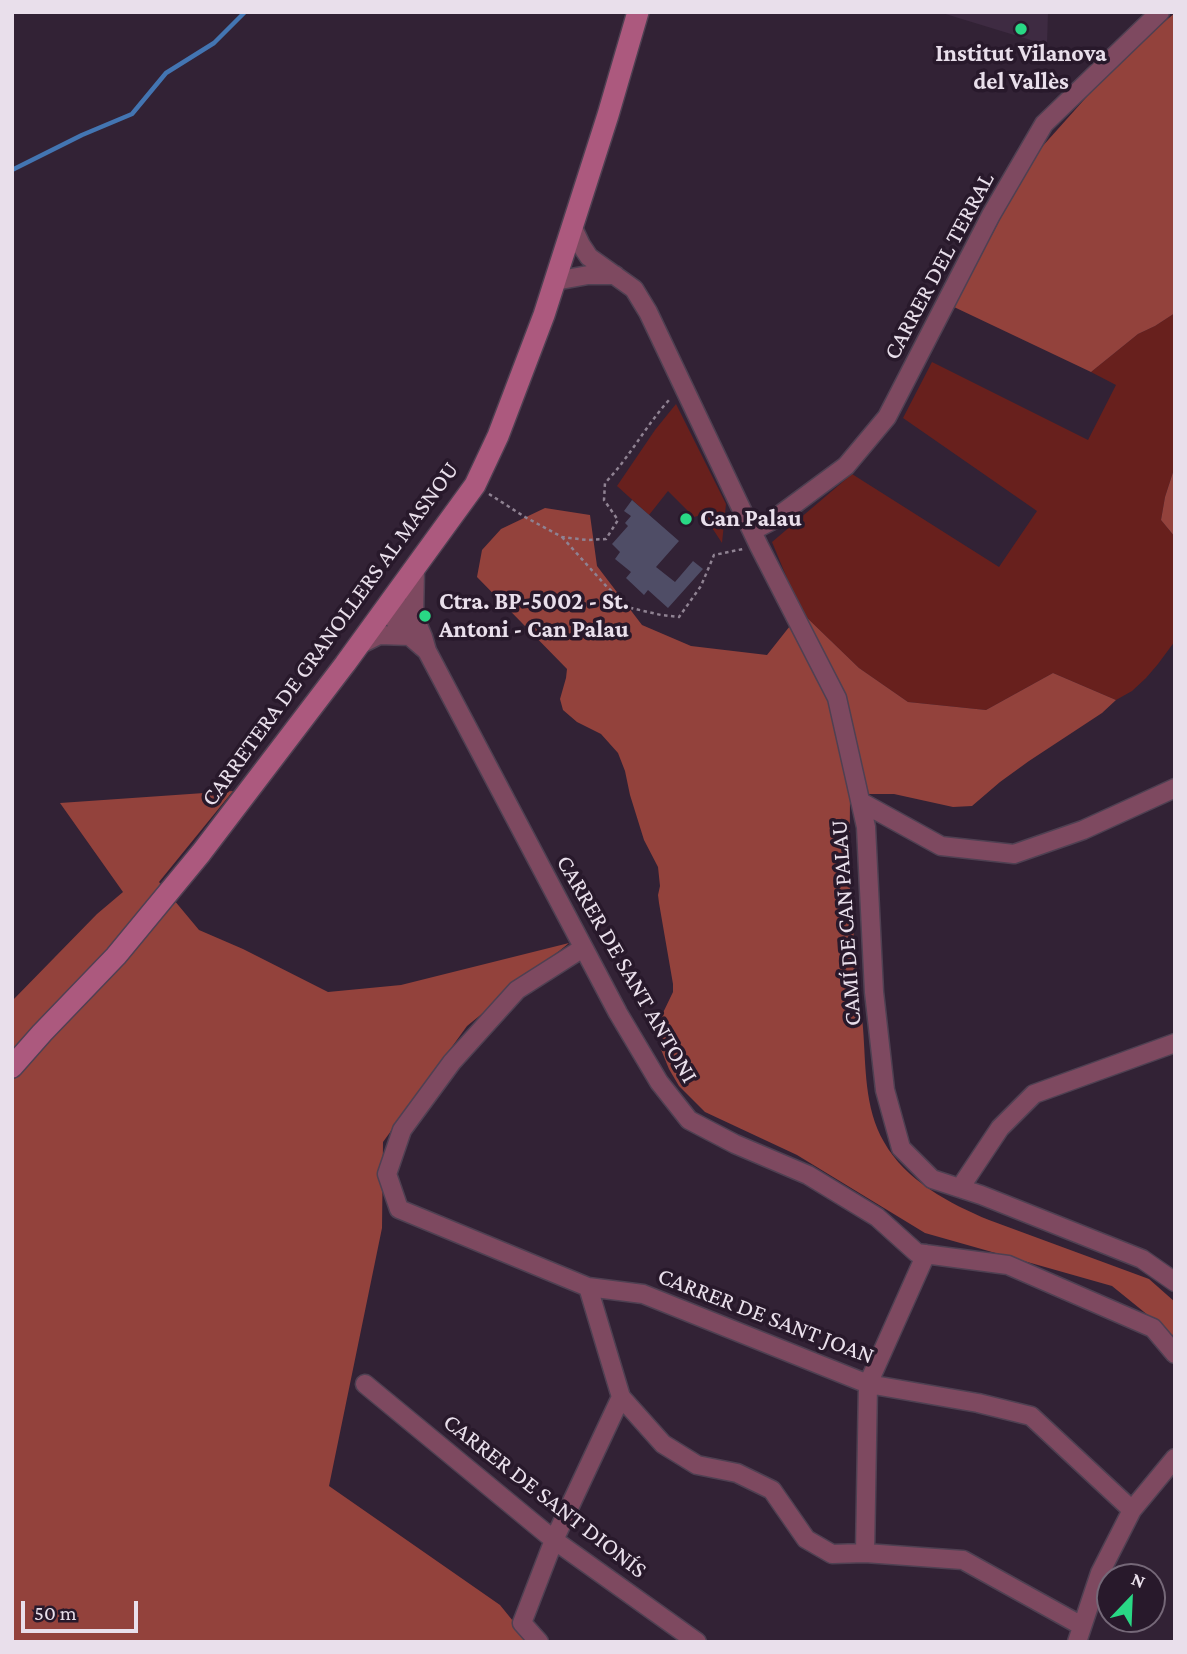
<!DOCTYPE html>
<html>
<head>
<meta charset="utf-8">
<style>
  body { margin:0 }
  #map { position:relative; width:1187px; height:1654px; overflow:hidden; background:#322235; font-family:"Crimson Pro",serif }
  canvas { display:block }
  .frame { position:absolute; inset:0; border:14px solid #e9dfeb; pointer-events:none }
  .north { position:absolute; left:1096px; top:1563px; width:70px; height:70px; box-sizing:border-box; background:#28192b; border:2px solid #756878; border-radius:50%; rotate:23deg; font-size:19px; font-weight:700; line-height:28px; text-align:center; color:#e9dfeb }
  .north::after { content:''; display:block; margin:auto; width:24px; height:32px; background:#29d885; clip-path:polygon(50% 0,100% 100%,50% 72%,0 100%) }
  .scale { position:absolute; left:21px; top:1601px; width:117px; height:32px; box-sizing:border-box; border:4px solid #e9dfeb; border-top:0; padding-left:9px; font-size:21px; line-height:24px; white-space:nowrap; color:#e9dfeb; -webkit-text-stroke:5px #28192b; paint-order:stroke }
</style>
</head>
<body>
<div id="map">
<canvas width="1187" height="1654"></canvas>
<div class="frame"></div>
<div class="north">N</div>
<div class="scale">50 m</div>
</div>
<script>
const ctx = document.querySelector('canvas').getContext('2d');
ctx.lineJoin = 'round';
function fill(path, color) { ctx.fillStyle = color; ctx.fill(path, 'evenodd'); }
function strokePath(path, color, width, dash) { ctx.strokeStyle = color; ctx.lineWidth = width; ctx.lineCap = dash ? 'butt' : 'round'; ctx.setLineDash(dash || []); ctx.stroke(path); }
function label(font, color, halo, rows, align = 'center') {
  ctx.font = font + ' "Crimson Pro",serif'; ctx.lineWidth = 7; ctx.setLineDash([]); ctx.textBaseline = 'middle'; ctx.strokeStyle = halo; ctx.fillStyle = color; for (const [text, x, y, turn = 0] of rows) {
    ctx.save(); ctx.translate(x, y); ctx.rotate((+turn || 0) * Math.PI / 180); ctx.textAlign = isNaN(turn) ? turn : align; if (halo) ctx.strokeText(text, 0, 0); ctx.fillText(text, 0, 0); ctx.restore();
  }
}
fill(new Path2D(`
  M 939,12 L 1048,12 L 1047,45 Z`), '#3e2b42');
fill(new Path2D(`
  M 1175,313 L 1175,466 L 1165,497 L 1161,520 L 1175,537 L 1175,641 L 1158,664 L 1146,678 L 1132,691 L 1116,700 L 1053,673 L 986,710 L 908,702 L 859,668 L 801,612 L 772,542 L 852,474 L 999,567 L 1037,511 L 903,418 L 932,362 L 1088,440 L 1116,385 L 1091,372 L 1138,334 L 1155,326 Z
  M 676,404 L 726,504 L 722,543 L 705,517 L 701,515 L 694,517 L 668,491 L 649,515 L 617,486 L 655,430 Z`), '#68201d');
fill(new Path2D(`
  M 1175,13 L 1175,313 L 1155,326 L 1138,334 L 1091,372 L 954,307 L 1032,158 L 1125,54 Z
  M 1175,466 L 1175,537 L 1161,520 L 1165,497 Z
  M 545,508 L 590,515 L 597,566 L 642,625 L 691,646 L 767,655 L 801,612 L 859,668 L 908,702 L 986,710 L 1053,673 L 1116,700 L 1102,713 L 1029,761 L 1000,782 L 972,806 L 953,807 L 894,794 L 850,794 C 850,825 849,858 850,890 C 853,936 859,982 863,1028 C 866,1065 864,1108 884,1142 C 905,1180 950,1204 989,1220 L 1149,1279 L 1175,1302 L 1175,1337 L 1112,1286 L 925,1233 L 797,1155 L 705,1112 L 679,1086 L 669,1069 L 660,1047 L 659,1028 L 661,1017 L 673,992 L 673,984 L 659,903 L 658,895 L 660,886 L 658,867 L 644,840 L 630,795 L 625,771 L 618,753 L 601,734 L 577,722 L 563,710 L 560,699 L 566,678 L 567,669 L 477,577 L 482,550 L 501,529 Z
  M 233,791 L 159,882 L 199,930 L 243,949 L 328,992 L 401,985 L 569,943 L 467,1026 L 383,1142 L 382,1228 L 329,1486 L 500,1605 L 530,1642 L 12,1642 L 12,1001 L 97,914 L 123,892 L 60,803 Z`), '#93423c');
strokePath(new Path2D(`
  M 12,170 L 82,135 L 132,114 L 166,73 L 214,43 L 245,12`), '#4375b2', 4.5);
fill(new Path2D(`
  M 632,500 L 679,541 L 656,567 L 675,582 L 693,561 L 703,569 L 668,608 L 648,590 L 644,595 L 626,578 L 631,572 L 615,559 L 620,552 L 612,544 L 628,526 L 625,523 L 631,516 L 624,511 Z`), '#4f4d66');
const street = new Path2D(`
  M 572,226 L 581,245 L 589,257 L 634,289 L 648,312 L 759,546 L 837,698 L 866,827 L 874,992 L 885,1090 L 901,1148 L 932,1179 L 981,1195 L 1142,1259 L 1175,1282
  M 555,281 L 588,275 L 615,275
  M 752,531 L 773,520 L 846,466 L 887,417 L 991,215 L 1044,124 L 1160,12
  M 415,568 L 414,616 L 423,637 L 427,651 L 618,1013 L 659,1082 L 689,1120 L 735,1144 L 808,1175 L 877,1217 L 917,1253 L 1008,1265 L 1153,1328 L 1175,1354
  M 414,616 L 406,609 L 388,606 C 389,621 416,641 427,651
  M 359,645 L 379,635 L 410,636
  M 861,802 L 941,846 L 1014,854 L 1083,830 L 1175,788
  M 583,948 L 517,990 L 452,1062 L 402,1130 L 387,1174 L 399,1209 L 588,1287 L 643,1294 L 868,1384 L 978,1403 L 1031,1416 L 1132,1510
  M 960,1188 L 1000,1128 L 1034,1094 L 1175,1043
  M 588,1287 L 621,1397 L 663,1444 L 697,1465 L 737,1473 L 772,1490 L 806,1539 L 832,1554 L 865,1553 L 963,1560 L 1082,1626
  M 365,1384 L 554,1540 L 697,1642
  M 865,1553 L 868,1384 L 926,1254
  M 539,1642 L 522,1623 L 554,1540 L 621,1397
  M 1077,1642 L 1100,1573 L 1132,1510 L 1175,1458`);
const secondary = new Path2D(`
  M 12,1067 L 42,1033 L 116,956 L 201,853 L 345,664 L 475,485 L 498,436 L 544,315 L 608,115 L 638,12`);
strokePath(street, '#4f4052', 21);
strokePath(secondary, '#4f4052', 24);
strokePath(new Path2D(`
  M 489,494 L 525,517 L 562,537 L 587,540 L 606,539 L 618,520 L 604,500 L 605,483 C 630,457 646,425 670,399
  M 562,537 L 607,587 L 631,608 L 661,615 L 679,617 L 701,586 L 714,555 L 743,549`), '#8f8292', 2.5, [3.5, 3.5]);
strokePath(street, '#7e4960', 18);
strokePath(secondary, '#ac597e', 21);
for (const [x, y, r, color] of [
  [1021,29,7,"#29d885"],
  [686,519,7,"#29d885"],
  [425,616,7,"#29d885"]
]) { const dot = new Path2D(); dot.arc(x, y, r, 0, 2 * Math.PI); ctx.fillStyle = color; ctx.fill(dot); strokePath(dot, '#28192b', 2.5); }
label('bold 24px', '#e9dfeb', '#28192b', [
  ["Institut Vilanova",1021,54,"center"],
  ["del Vallès",1021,82,"center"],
  ["Can Palau",700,519],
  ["Ctra. BP-5002 - St.",439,602],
  ["Antoni - Can Palau",439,630]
], 'left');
label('24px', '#e9dfeb', '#28192b', [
  ["CARRER DEL TERRAL",939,266,-62],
  ["CARRETERA DE GRANOLLERS AL MASNOU",330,634,-54],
  ["CAMÍ DE CAN PALAU",846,923,-94],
  ["CARRER DE SANT ANTONI",627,969,60],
  ["CARRER DE SANT JOAN",766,1316,21],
  ["CARRER DE SANT DIONÍS",545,1496,38]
]);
</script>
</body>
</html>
